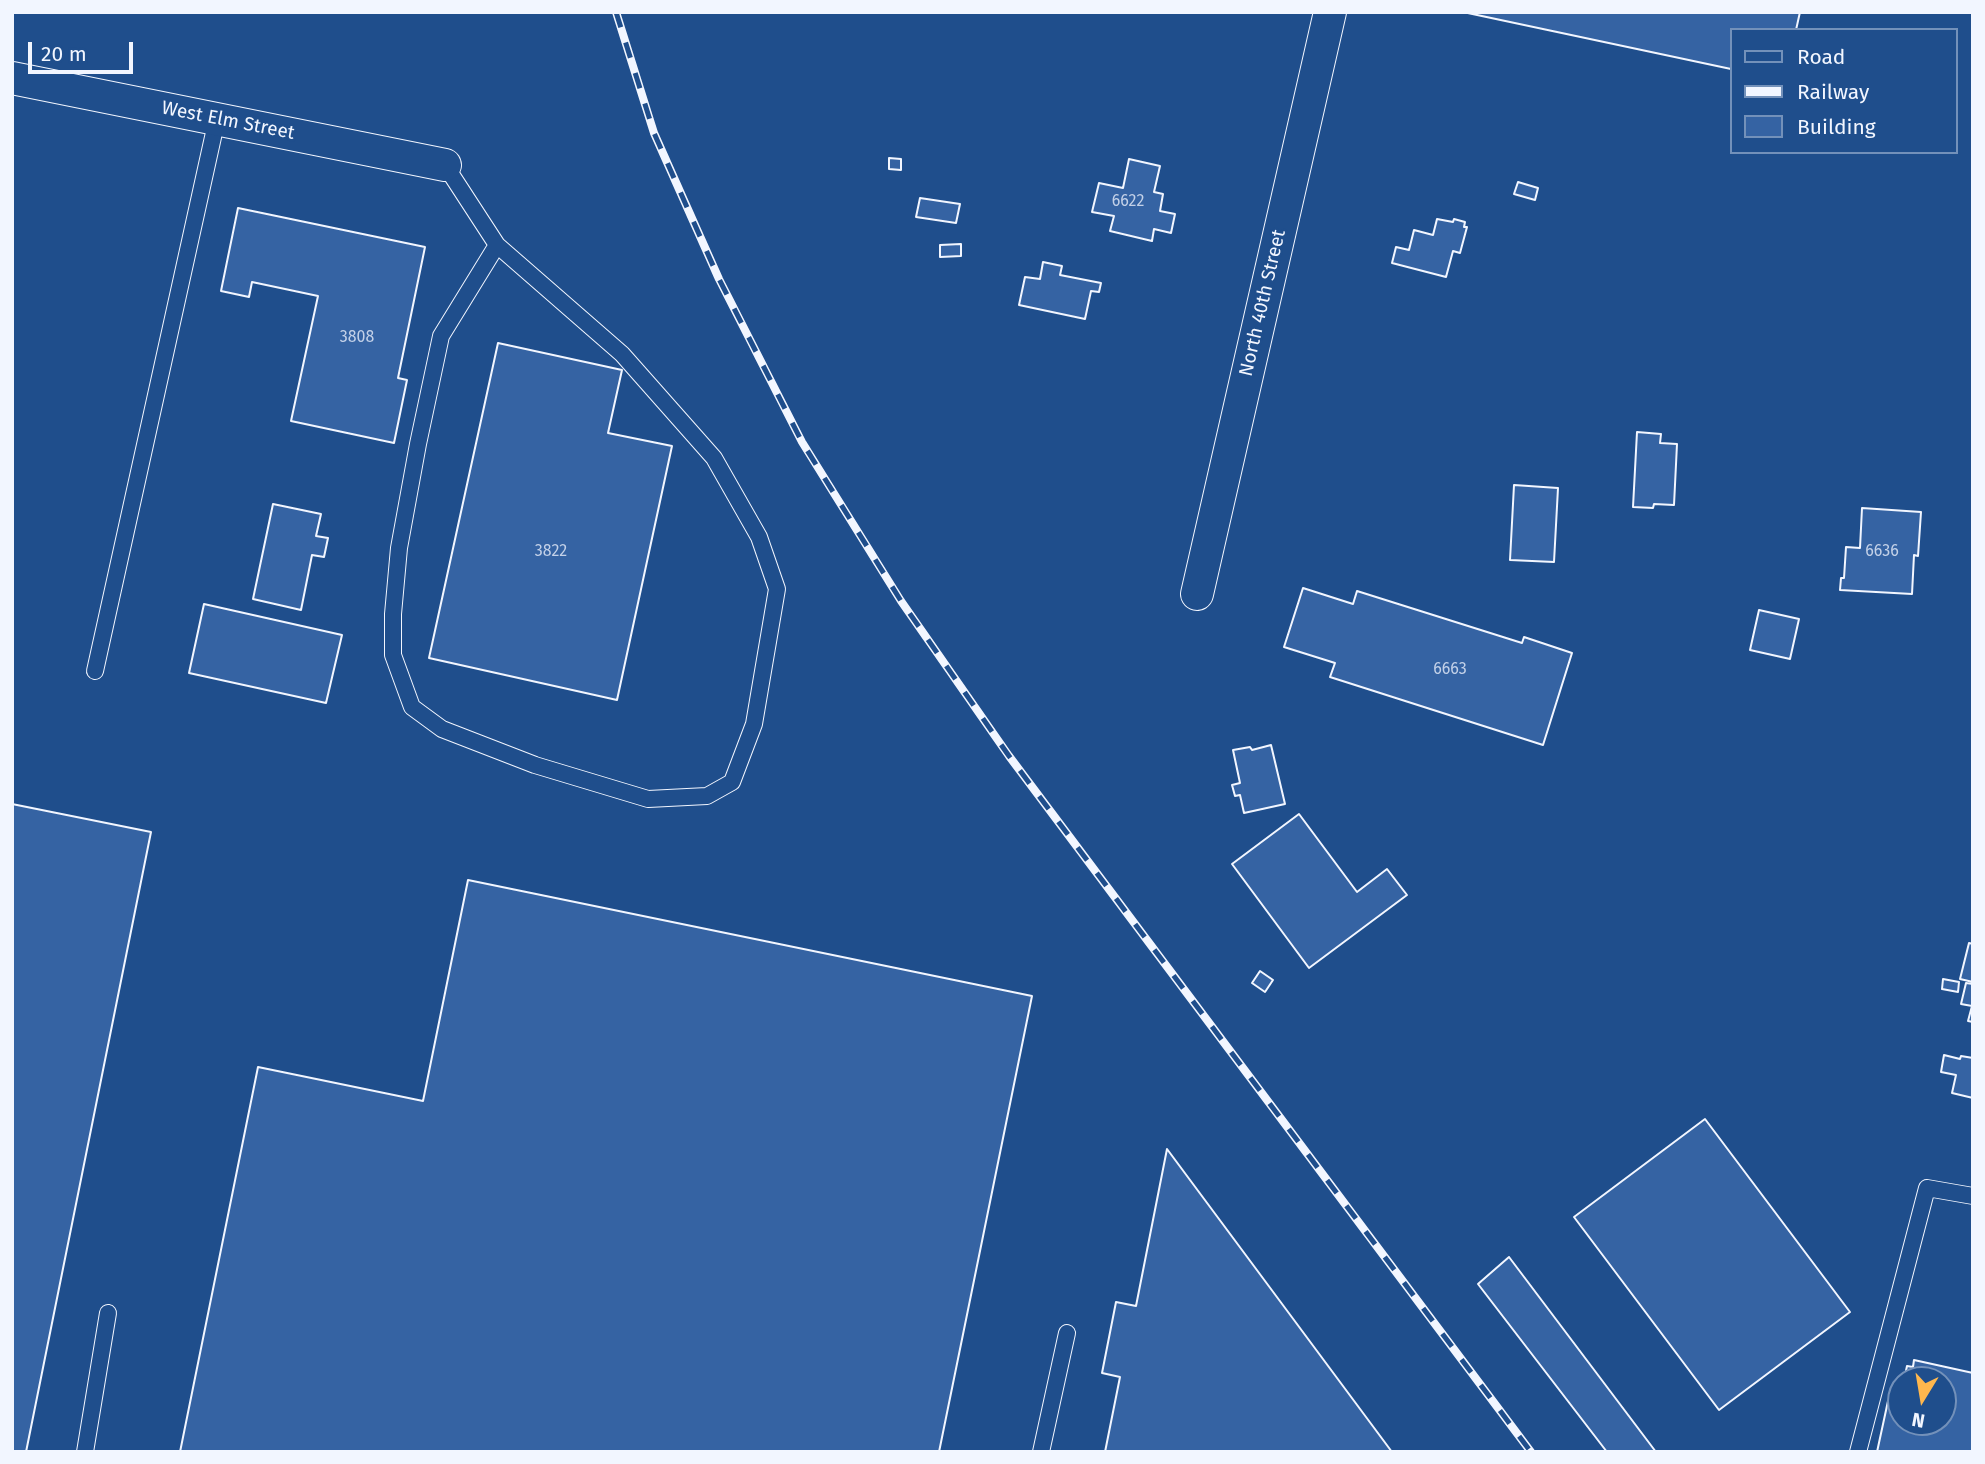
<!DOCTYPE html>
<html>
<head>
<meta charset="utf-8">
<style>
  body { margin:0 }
  #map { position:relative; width:1985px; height:1464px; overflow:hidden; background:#1f4e8c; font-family:"Fira Sans",sans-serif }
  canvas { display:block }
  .frame { position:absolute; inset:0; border:14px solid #f2f6ff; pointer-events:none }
  .legend { position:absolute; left:1730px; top:28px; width:228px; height:126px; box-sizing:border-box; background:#1f4e8c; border:2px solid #7391ba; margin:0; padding:9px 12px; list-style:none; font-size:21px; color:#f2f6ff }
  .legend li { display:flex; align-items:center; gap:14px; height:35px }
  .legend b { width:35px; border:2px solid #7391ba }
  .north { position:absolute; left:1887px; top:1366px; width:70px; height:70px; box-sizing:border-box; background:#1f4e8c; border:2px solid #7391ba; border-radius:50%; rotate:191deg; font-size:19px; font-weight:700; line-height:28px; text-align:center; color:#f2f6ff }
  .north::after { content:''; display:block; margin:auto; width:24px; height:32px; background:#ffb74d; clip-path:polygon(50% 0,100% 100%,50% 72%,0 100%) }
  .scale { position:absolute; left:28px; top:42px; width:105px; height:32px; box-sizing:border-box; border:4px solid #f2f6ff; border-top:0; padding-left:9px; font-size:21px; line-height:24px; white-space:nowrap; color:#f2f6ff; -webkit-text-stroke:5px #1f4e8c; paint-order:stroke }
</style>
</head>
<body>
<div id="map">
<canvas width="1985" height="1464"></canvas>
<div class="frame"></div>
<ul class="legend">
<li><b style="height:9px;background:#1f4e8c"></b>Road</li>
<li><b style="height:9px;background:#f2f6ff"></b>Railway</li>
<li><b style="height:19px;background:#3563a3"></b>Building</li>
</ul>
<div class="north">N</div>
<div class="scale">20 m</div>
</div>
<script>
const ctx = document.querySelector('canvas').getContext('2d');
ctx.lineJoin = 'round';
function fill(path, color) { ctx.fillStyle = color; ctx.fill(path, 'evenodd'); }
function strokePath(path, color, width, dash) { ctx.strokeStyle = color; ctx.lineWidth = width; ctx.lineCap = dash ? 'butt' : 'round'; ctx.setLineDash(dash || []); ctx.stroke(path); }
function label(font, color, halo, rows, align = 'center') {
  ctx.font = font + ' "Fira Sans",sans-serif'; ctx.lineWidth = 5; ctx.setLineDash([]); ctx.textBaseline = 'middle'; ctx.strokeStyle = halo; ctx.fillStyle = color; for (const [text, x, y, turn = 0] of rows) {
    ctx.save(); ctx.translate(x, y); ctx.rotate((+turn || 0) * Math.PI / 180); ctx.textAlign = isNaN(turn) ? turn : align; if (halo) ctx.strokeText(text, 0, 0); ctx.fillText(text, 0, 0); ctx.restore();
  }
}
const building = new Path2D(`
  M 1463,12 L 1800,12 L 1796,30 L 1731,30 L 1731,69 Z
  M 889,158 L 901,159 L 901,170 L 889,169 Z
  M 1129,159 L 1160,166 L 1154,192 L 1163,194 L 1160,211 L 1175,214 L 1171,233 L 1154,229 L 1152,241 L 1110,231 L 1114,216 L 1092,212 L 1099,183 L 1123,188 Z
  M 1518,182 L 1538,188 L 1535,200 L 1514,194 Z
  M 920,198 L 960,204 L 956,223 L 916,217 Z
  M 238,208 L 425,247 L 398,378 L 407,380 L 394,443 L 291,421 L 318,296 L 252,282 L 249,297 L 221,291 Z
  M 1437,219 L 1453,222 L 1454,219 L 1465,222 L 1464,227 L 1467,227 L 1460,253 L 1453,251 L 1446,277 L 1392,263 L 1396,247 L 1409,250 L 1414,230 L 1433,235 Z
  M 961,244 L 961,256 L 940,257 L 940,245 Z
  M 1043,262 L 1062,266 L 1060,275 L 1101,283 L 1099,292 L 1091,291 L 1085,319 L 1019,305 L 1025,277 L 1040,279 Z
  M 498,343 L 622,370 L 608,433 L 672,446 L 617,700 L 429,658 Z
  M 1637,432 L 1661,434 L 1660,443 L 1677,444 L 1674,505 L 1654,504 L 1653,508 L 1633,507 Z
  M 1514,485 L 1558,488 L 1554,562 L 1510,560 Z
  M 273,504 L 321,514 L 316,536 L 328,538 L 324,557 L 312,555 L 301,610 L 253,599 Z
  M 1862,508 L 1921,512 L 1918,556 L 1914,555 L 1912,594 L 1840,590 L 1841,578 L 1844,578 L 1846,547 L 1860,548 Z
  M 1303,588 L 1353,604 L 1357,591 L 1522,643 L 1524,637 L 1572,653 L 1543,745 L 1330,677 L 1335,663 L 1284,647 Z
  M 204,604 L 342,635 L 326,703 L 189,673 Z
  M 1759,610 L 1799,619 L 1790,659 L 1750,650 Z
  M 1271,745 L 1285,804 L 1244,813 L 1240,795 L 1235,796 L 1232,785 L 1240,783 L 1233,750 L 1250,747 L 1252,750 Z
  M 12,804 L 151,832 L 26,1452 L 12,1452 Z
  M 1299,814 L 1357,892 L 1387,869 L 1407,895 L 1309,968 L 1232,864 Z
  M 468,880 L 1032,996 L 939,1452 L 180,1452 L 258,1067 L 423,1101 Z
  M 1969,943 L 1973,944 L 1973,982 L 1960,979 Z
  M 1260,971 L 1273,980 L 1265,992 L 1252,983 Z
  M 1943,979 L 1959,982 L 1958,992 L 1942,989 Z
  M 1966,983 L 1973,984 L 1973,1022 L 1968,1021 L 1972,1006 L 1961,1004 Z
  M 1944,1055 L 1960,1059 L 1961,1056 L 1973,1058 L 1973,1098 L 1952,1093 L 1956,1075 L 1941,1072 Z
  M 1705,1119 L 1850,1312 L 1719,1410 L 1574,1217 Z
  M 1167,1149 L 1392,1452 L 1105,1452 L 1120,1377 L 1102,1373 L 1116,1302 L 1136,1306 Z
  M 1509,1257 L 1656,1452 L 1607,1452 L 1478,1284 Z
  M 1914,1360 L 1973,1373 L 1973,1452 L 1877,1452 L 1888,1401 L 1901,1404 L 1901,1422 L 1943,1422 L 1943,1380 L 1904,1380 L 1907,1366 L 1913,1367 Z`);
fill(building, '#3563a3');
strokePath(building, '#f2f6ff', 2);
const lane = new Path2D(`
  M 445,165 L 497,245 L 622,354 L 714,458 L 759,537 L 777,589 L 754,724 L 732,782 L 707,796 L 648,799 L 535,765 L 442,729 L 412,707 L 393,655 L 393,614 L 399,548 L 418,444 L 441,336 L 497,245
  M 95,671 L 217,119
  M 85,1452 L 108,1313
  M 1041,1452 L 1067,1333
  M 1858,1452 L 1927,1188 L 1973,1196`);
const street = new Path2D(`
  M 12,78 L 445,165
  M 1197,594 L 1330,12`);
strokePath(lane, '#f2f6ff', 18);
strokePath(street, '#f2f6ff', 34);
strokePath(lane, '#1f4e8c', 16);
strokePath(street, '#1f4e8c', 32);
const rail = new Path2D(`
  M 616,12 L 654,133 L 719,279 L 802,442 L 901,601 L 1009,756 L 1531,1452`);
strokePath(rail, '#f2f6ff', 8);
strokePath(rail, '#1f4e8c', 5, [16]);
label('16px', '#c3d1e8', null, [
  ["6622",1128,202],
  ["3808",357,338],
  ["3822",551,552],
  ["6636",1882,552],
  ["6663",1450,670]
]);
label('19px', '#f2f6ff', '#1f4e8c', [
  ["West Elm Street",228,121,11],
  ["North 40th Street",1263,303,-77]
]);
</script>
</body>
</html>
